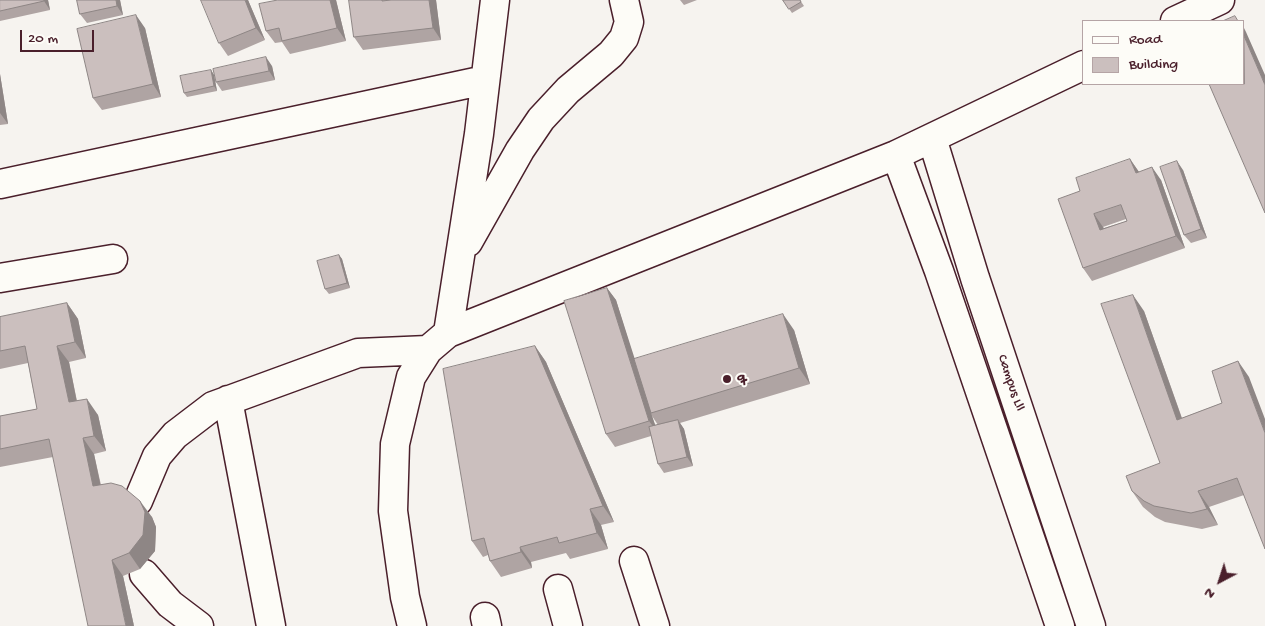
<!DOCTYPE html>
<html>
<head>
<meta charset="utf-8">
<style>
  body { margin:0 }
  #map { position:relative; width:1265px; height:626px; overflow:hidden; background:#f6f3ef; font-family:"Gochi Hand",sans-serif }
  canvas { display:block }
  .legend { position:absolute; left:1082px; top:20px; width:162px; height:65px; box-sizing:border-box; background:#fdfcf7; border:1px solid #b5a4a5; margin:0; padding:6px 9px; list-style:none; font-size:15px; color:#4a1f2b }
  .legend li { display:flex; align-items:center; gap:10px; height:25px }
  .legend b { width:25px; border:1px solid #b5a4a5 }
  .north { position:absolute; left:1195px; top:556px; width:50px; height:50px; -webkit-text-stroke:4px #fdfcf7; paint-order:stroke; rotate:220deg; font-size:14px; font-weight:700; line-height:20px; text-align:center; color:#4a1f2b }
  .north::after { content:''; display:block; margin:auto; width:18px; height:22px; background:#4a1f2b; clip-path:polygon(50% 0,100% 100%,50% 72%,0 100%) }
  .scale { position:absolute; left:20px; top:30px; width:74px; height:22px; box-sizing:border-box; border:2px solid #4a1f2b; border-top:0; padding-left:6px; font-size:15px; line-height:18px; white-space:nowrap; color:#4a1f2b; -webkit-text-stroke:4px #fdfcf7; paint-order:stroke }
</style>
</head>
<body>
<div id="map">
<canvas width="1265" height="626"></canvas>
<ul class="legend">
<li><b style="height:6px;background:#fdfcf7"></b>Road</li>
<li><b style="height:14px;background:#cbbfbe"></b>Building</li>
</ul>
<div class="north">N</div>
<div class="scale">20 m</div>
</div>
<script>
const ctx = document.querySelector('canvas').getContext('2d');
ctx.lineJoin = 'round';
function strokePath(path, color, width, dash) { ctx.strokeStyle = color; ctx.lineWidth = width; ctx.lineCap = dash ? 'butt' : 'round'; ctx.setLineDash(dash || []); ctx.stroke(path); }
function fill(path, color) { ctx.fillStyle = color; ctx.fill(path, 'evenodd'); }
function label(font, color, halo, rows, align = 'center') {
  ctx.font = font + ' "Gochi Hand",sans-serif'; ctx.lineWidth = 4; ctx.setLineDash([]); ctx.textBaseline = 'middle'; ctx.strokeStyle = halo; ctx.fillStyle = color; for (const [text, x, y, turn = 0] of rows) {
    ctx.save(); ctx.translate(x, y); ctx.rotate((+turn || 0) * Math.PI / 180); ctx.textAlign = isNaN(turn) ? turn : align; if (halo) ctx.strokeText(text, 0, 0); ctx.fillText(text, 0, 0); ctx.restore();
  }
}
const minor = new Path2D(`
  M 1175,21 L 1220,0
  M 932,138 L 975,278 L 1091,626
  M 896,155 L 939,271 L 1060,626
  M 0,184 L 485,80
  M 468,242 L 520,150 L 541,119 L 568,90 L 611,54 L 624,38 L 629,22 L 624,0
  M 0,278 L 113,259
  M 448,333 L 479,134 L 495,0
  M 228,400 L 271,626
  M 138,501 L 157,456 L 175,435 L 213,406 L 358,353 L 428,350
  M 634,561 L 655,626
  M 144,574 L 170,604 L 199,626
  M 558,589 L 568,626
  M 485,617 L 487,626
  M 412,626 L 405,597 L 393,511 L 395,444 L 411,377 L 428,350 L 448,333 L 896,155 L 1084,65`);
strokePath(minor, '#4a1f2b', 31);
strokePath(minor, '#fdfcf7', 28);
fill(new Path2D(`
  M 0,0 L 48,0 L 50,10 L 0,21 Z
  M 77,0 L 120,0 L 123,15 L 87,23 L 80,14 Z
  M 248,0 L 265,40 L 228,56 L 219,43 Z
  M 278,0 L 336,0 L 346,41 L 290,54 L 282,42 L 275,43 L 266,31 Z
  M 349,0 L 436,0 L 441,40 L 363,50 L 354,37 Z
  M 680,0 L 697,0 L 684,5 Z
  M 783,0 L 800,0 L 804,6 L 792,13 Z
  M 145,28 L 161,97 L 102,110 L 93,98 Z
  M 272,66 L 275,80 L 222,91 L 216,82 Z
  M 211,70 L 214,75 L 217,91 L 187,97 L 184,93 Z
  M 0,74 L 8,124 L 0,125 Z
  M 1130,159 L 1139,172 L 1161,180 L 1185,248 L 1092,281 L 1083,268 L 1080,191 ZM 1126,219 L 1127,221 L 1104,228 L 1103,227 Z
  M 1183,170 L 1207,238 L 1191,243 L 1184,235 Z
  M 339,255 L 342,259 L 350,288 L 329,294 L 325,289 Z
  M 607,288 L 616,300 L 634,359 L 794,330 L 810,384 L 680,423 L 684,429 L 693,466 L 664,473 L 658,464 L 651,436 L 615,447 L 606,434 ZM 652,416 L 658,425 L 655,425 Z
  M 67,303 L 78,319 L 86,358 L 69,362 L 77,401 L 98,415 L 106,451 L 94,454 L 101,485 L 152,517 L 156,527 L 155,551 L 140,569 L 123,576 L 134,626 L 53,457 L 0,467 L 0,416 L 37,409 L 28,363 L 0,369 L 0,317 Z
  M 1144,311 L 1182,418 L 1222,403 L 1249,377 L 1244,495 L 1209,507 L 1218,525 L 1202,529 L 1165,522 L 1155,517 L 1143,507 L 1132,491 L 1160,463 Z
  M 535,346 L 546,362 L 614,522 L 601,525 L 608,549 L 570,559 L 566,553 L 531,562 L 532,568 L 501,577 L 490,561 L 488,555 L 483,557 L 472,541 Z`), '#afa4a3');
fill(new Path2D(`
  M 44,0 L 48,0 L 50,10 L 44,1 Z
  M 116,0 L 120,0 L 123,15 L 117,6 Z
  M 245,0 L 248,0 L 265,40 L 256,28 Z
  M 330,0 L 336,0 L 346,41 L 337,28 Z
  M 429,0 L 436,0 L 441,40 L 433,28 Z
  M 136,15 L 145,28 L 161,97 L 153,84 Z
  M 1244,28 L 1246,32 L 1265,75 L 1265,85 L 1244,36 Z
  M 266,57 L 272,66 L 275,80 L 269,71 Z
  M 211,70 L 214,75 L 217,91 L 214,86 Z
  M 0,74 L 8,124 L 0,113 Z
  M 1130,159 L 1139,172 L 1136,173 Z
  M 1177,161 L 1183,170 L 1207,238 L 1201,229 Z
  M 1152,167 L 1161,180 L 1185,248 L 1176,236 Z
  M 1094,214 L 1103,227 L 1109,243 L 1100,230 Z
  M 339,255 L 342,259 L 350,288 L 347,283 Z
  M 607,288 L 616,300 L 652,413 L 651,413 L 652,416 L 658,433 L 649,421 Z
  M 1133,295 L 1144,311 L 1188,436 L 1177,420 Z
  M 67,303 L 78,319 L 86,358 L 75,342 Z
  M 783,314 L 794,330 L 810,384 L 799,368 Z
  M 57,346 L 69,362 L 80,418 L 69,402 Z
  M 535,346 L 546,362 L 614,522 L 603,506 Z
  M 1238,361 L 1249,377 L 1265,419 L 1265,433 Z
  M 87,399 L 98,415 L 106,451 L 94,436 Z
  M 678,420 L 684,429 L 693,466 L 687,457 Z
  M 83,438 L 94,454 L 104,502 L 93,486 Z
  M 1198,491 L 1209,507 L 1218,525 L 1207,509 Z
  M 140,501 L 152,517 L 156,527 L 155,551 L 140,569 L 129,553 Z
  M 590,509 L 601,525 L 608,549 L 597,533 Z
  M 520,547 L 531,562 L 532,568 L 521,552 Z
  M 112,560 L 123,576 L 134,626 L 126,626 Z`), '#8e8685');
const building = new Path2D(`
  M 0,0 L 44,0 L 44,1 L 0,11 Z
  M 77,0 L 116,0 L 117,6 L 80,14 Z
  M 201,0 L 245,0 L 256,28 L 219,43 Z
  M 278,0 L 330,0 L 337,28 L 282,41 L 279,28 L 266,31 L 259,4 Z
  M 349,0 L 382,0 L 382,1 L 391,0 L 429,0 L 433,28 L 354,37 Z
  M 783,0 L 800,0 L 801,2 L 789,9 Z
  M 136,15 L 153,84 L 93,98 L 77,29 Z
  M 1235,16 L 1238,21 L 1223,21 Z
  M 1244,36 L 1265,85 L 1265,213 L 1209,84 L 1244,84 Z
  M 266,57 L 269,71 L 216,82 L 213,69 Z
  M 211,70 L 214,86 L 184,93 L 180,76 Z
  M 1130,159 L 1136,173 L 1152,167 L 1176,236 L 1083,268 L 1058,199 L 1080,191 L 1076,178 ZM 1121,205 L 1127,221 L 1100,230 L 1094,214 Z
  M 1177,161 L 1201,229 L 1184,235 L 1160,167 Z
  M 339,255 L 347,283 L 325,289 L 317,261 Z
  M 607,288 L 649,421 L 606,434 L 564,301 Z
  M 1133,295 L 1177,420 L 1222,403 L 1212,371 L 1238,361 L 1265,433 L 1265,549 L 1237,478 L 1198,491 L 1207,509 L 1191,513 L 1154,506 L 1144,501 L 1132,491 L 1126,476 L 1160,463 L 1101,304 Z
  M 67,303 L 75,342 L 57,346 L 69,402 L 87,399 L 94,436 L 83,438 L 93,486 L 111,483 L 122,486 L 140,501 L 145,512 L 143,535 L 129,553 L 112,560 L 126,626 L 88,626 L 49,439 L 0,449 L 0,416 L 37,409 L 25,346 L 0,351 L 0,317 Z
  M 783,314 L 799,368 L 651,413 L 634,359 Z
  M 535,346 L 603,506 L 590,509 L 597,533 L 559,543 L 557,537 L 520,547 L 521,552 L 490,561 L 484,538 L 472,541 L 443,369 Z
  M 678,420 L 687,457 L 658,464 L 649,427 Z`);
fill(building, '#cbbfbe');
strokePath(building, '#8e8685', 1);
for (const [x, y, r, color] of [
  [727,379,5,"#4a1f2b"]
]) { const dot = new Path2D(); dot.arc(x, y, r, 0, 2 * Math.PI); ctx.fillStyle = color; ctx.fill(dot); strokePath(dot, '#fdfcf7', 2); }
label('bold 14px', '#4a1f2b', '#fdfcf7', [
  ["q",737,379]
], 'left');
label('14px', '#4a1f2b', '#fdfcf7', [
  ["Campus Lll",1010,383,71]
]);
</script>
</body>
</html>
